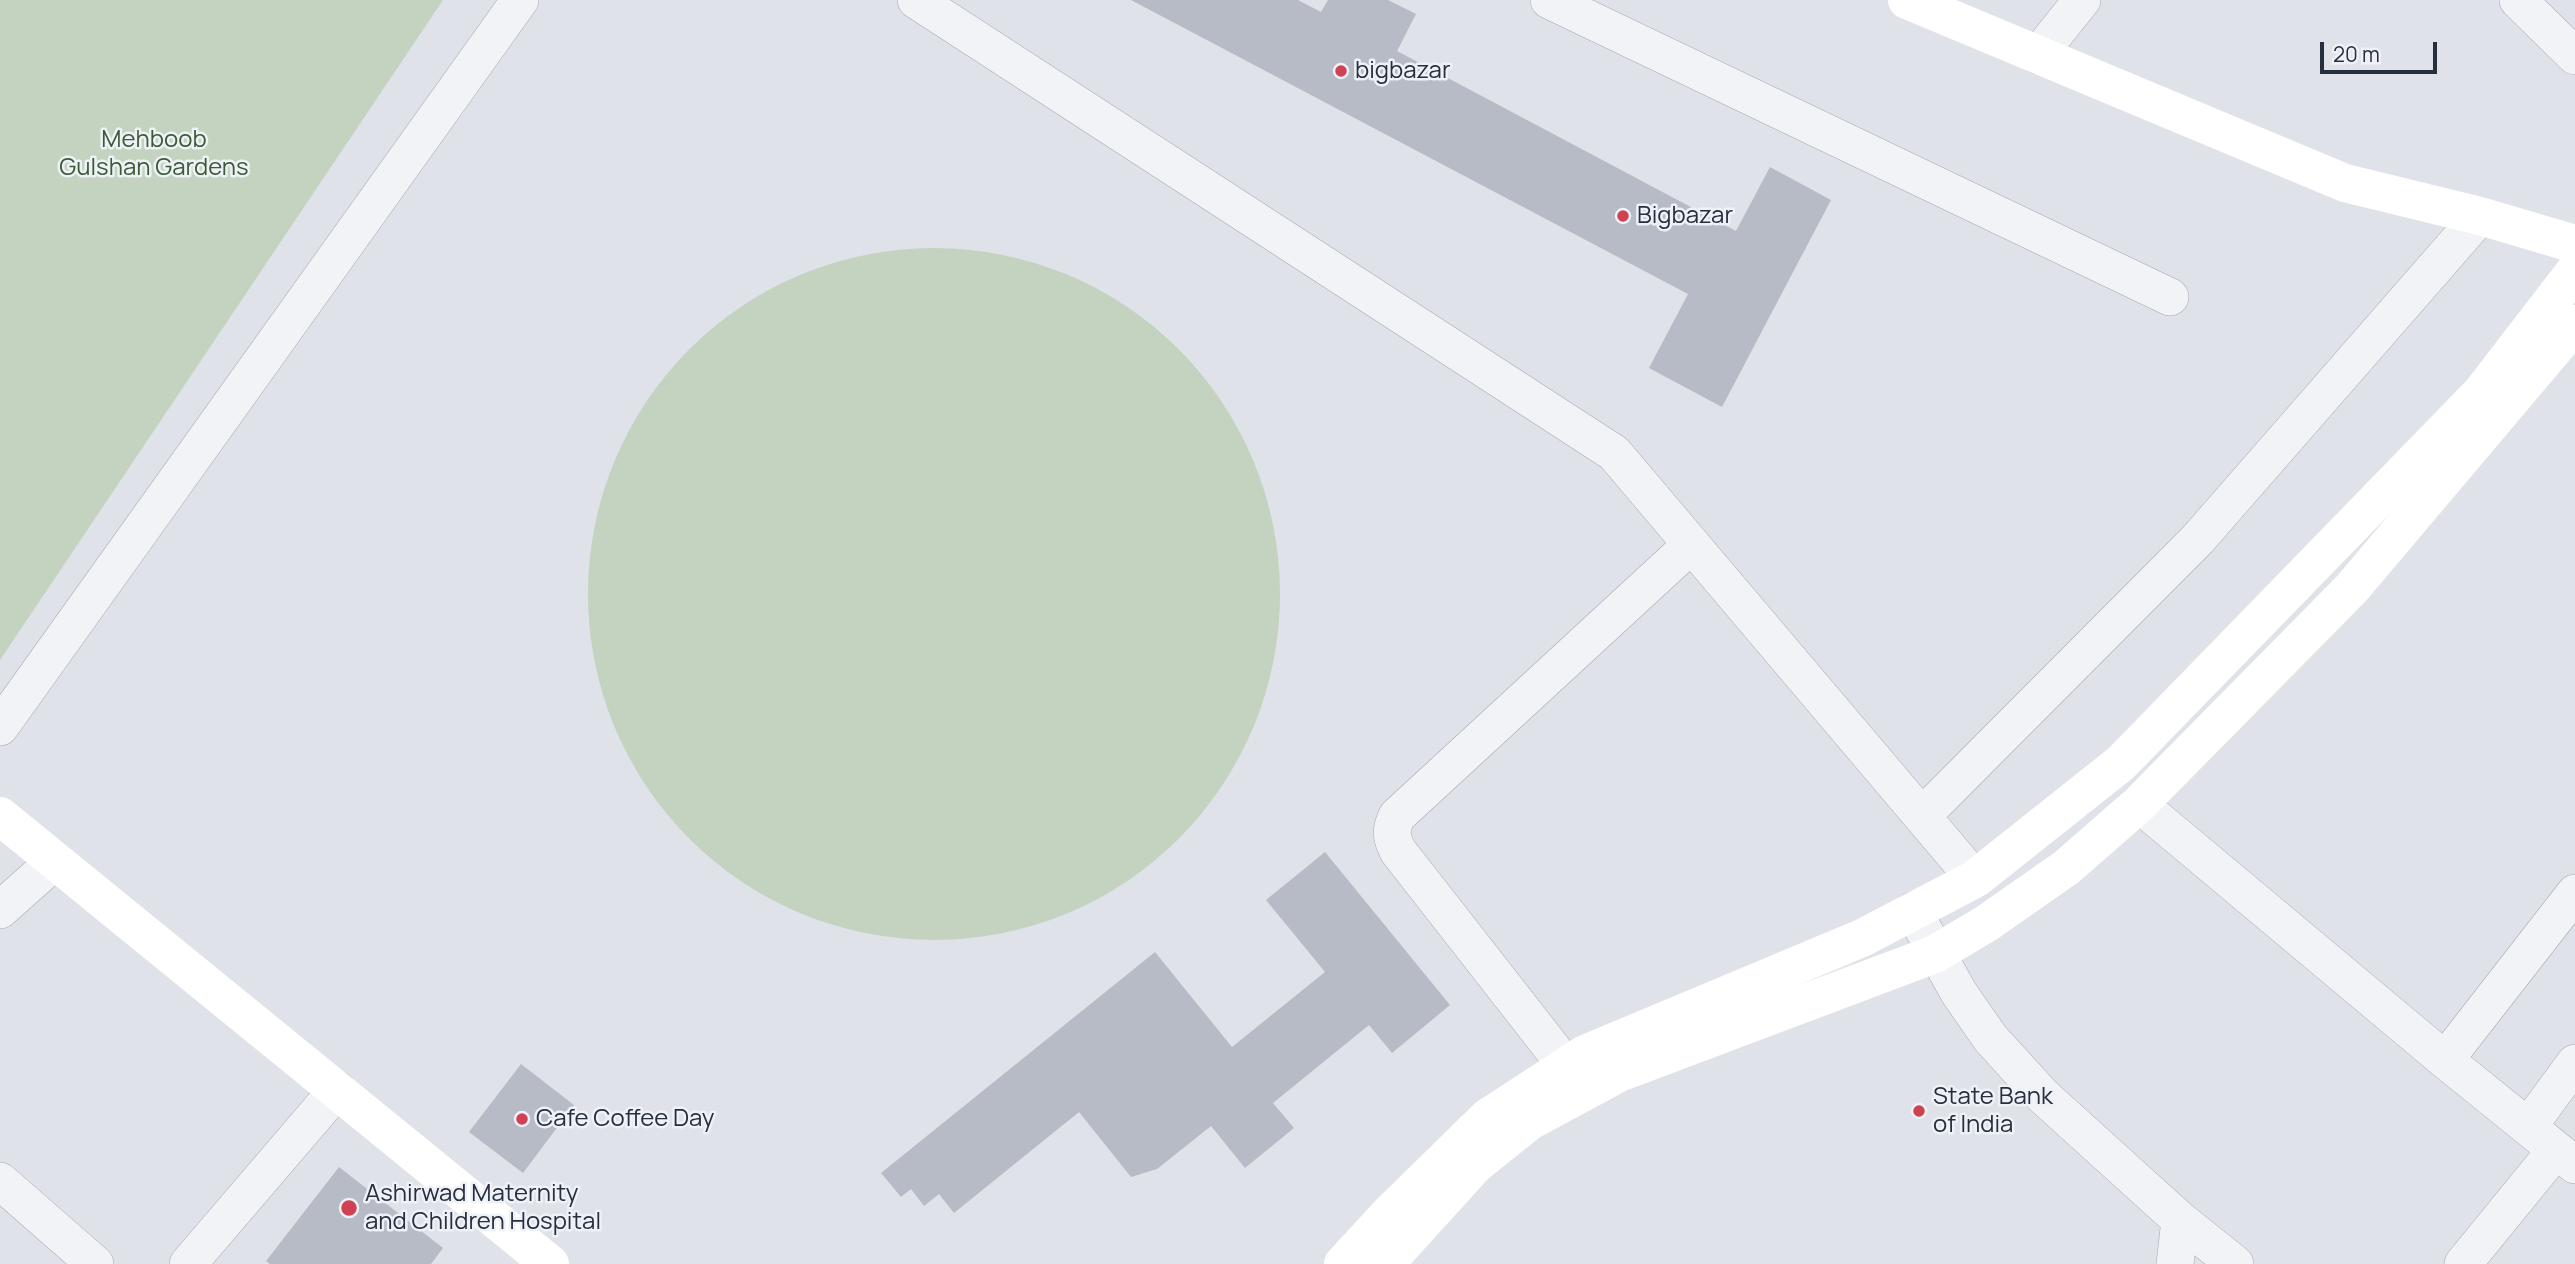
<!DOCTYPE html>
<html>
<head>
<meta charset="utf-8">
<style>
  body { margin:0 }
  #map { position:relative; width:2575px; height:1264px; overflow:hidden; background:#dfe2e8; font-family:Manrope,sans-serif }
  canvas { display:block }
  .scale { position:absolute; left:2320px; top:42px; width:117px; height:32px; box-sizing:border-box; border:4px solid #272f3f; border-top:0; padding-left:9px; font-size:21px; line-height:24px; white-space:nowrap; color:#272f3f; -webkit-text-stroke:5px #eef1f6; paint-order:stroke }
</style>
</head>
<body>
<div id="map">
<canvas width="2575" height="1264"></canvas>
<div class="scale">20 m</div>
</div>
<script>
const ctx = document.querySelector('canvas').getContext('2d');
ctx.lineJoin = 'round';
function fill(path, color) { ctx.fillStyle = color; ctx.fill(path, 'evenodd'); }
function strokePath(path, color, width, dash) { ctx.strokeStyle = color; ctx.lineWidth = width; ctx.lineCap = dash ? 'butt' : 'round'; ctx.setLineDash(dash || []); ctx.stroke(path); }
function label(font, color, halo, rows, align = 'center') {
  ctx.font = font + ' Manrope,sans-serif'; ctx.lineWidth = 5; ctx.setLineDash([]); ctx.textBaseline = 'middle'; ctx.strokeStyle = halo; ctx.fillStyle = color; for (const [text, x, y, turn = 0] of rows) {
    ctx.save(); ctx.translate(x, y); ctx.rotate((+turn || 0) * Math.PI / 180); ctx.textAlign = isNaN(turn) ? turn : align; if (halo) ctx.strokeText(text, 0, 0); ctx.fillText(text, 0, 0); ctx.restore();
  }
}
fill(new Path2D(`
  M 0,0 L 443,0 L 0,660 Z
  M588 594a346 346 0 1 1 692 0a346 346 0 1 1-692 0Z`), '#c4d2c0');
fill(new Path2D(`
  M 1131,0 L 1298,0 L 1321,12 L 1328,0 L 1388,0 L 1416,14 L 1397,51 L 1736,231 L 1770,167 L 1831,200 L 1722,407 L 1649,368 L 1688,294 Z
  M 1325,852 L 1450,1005 L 1392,1053 L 1369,1025 L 1273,1103 L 1294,1128 L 1245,1168 L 1211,1126 L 1157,1169 L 1131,1177 L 1079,1112 L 954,1213 L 939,1194 L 924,1206 L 911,1189 L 901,1197 L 881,1173 L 1155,952 L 1232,1047 L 1325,972 L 1266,900 Z
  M 521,1064 L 574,1105 L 523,1173 L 469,1132 Z
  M 339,1167 L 443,1248 L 431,1264 L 270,1264 L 266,1261 Z`), '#b6bbc5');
const street = new Path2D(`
  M 916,0 L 1614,453 L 1975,879
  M 1549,0 L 2170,297
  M 2518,0 L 2575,56
  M 2038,55 L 2082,0
  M 0,727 L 520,0
  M 2139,804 L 2445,1060 L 2575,1165
  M 1922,816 L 2198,539 L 2480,216
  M 0,910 L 55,861
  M 1913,911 L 1959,993 L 1991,1039 L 2043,1096 L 2180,1220 L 2235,1264
  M 2445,1060 L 2575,893
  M 1566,1066 L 1398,851 C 1391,837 1390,830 1397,816 L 1691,545
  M 2528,1127 L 2575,1063
  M 0,1181 L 95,1264
  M 188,1264 L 337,1090
  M 2175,1264 L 2180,1220
  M 2463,1264 L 2556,1150`);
strokePath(street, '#a4a9b2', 38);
strokePath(street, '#f1f3f6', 37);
strokePath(new Path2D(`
  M 1907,0 L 2345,183 L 2480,216 L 2575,244
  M 0,816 L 550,1264
  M 1343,1264 L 1391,1212 L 1487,1118 L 1585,1054 L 1862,938 L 1975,879 L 2121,763 L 2481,393 L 2575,271
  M 1385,1264 L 1475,1165 L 1530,1121 L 1619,1073 L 1935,954 L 1987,923 L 2067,867 L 2139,804 L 2352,588 L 2575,324`), '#fff', 38);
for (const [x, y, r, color] of [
  [1341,71,7,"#cf4253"],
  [1623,216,7,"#cf4253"],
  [1919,1111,7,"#cf4253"],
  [522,1119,7,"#cf4253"],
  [349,1208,9,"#cf4253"]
]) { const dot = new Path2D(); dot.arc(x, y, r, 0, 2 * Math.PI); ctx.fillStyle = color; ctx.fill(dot); strokePath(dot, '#eef1f6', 2.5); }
label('24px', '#272f3f', '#eef1f6', [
  ["bigbazar",1355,71],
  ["Bigbazar",1637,216],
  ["State Bank",1933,1097],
  ["of India",1933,1125],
  ["Cafe Coffee Day",536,1119],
  ["Ashirwad Maternity",365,1194],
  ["and Children Hospital",365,1222]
], 'left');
label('24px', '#3b5b35', '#eef1f6', [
  ["Mehboob",154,140],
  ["Gulshan Gardens",154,168]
]);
</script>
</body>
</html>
